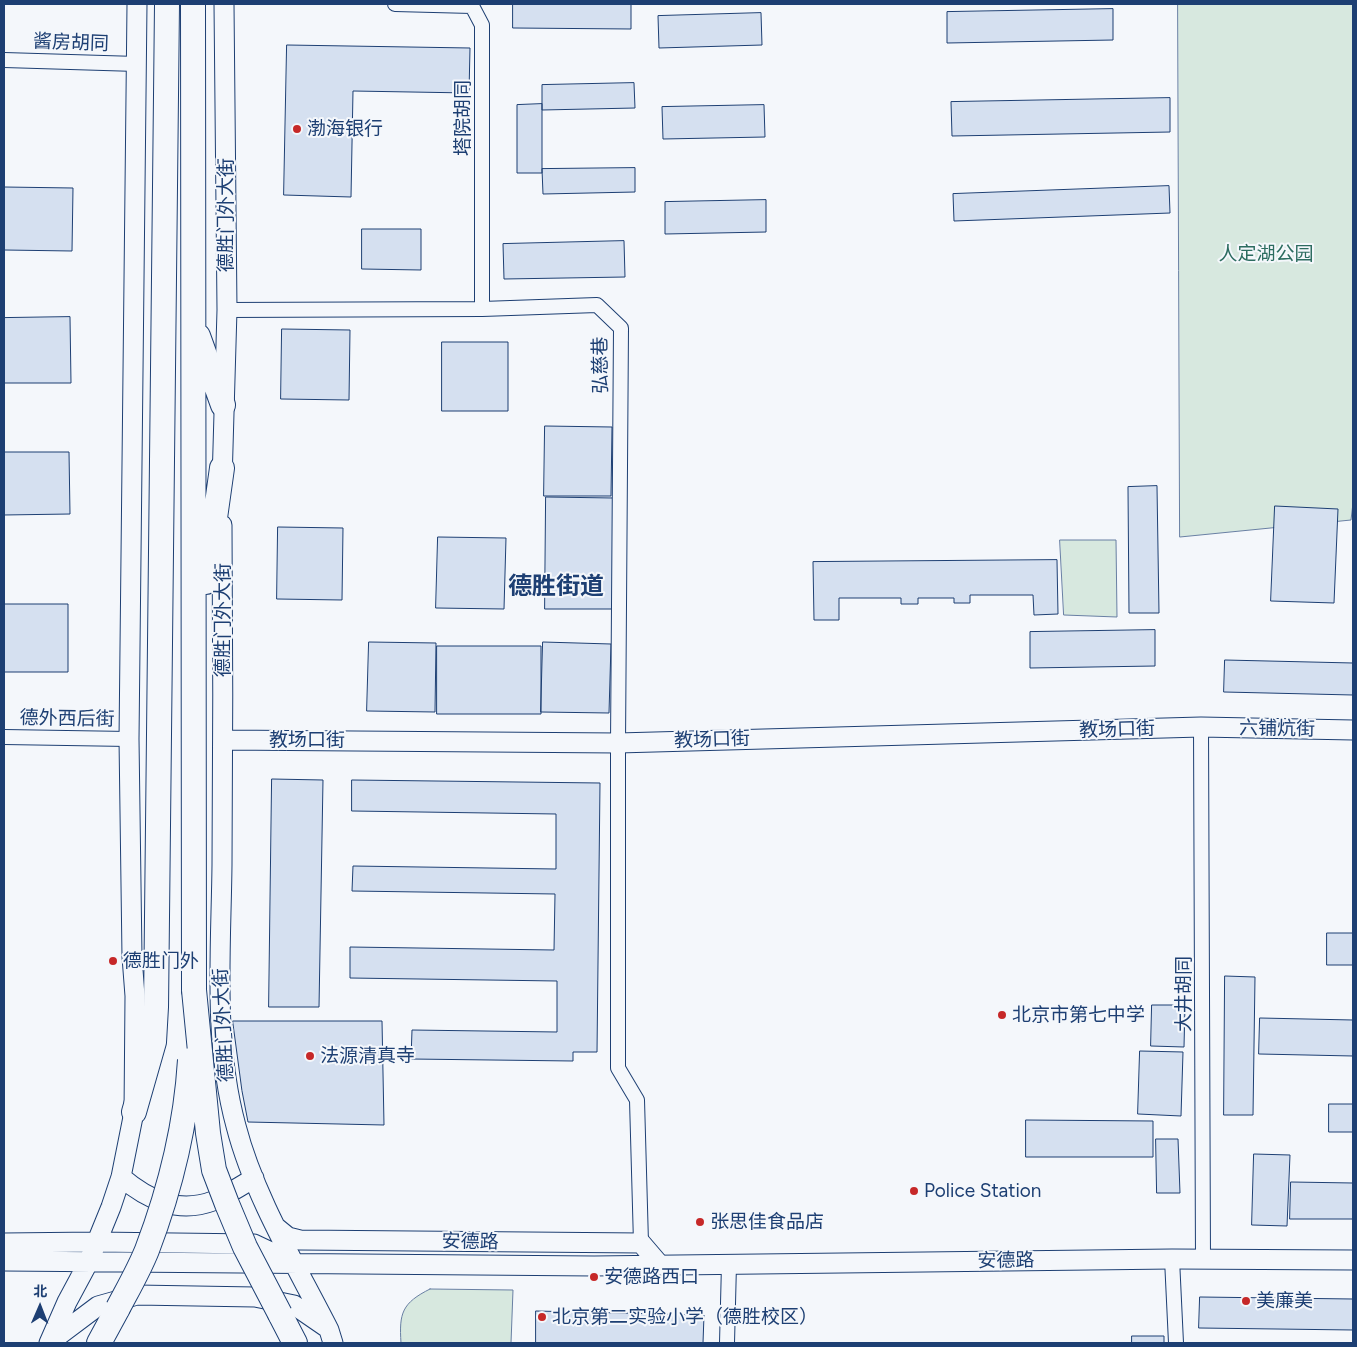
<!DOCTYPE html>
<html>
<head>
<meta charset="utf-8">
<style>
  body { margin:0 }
  #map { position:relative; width:1357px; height:1347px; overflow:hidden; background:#f4f7fb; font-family:Figtree,"Noto Sans SC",sans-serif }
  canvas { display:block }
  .frame { position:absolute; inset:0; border:5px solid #1d3f73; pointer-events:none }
  .north { position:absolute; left:15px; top:1282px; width:50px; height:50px; -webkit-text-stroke:4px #f4f7fb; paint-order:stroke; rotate:1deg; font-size:14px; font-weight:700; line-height:20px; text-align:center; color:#1d3f73 }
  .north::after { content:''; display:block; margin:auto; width:18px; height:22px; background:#1d3f73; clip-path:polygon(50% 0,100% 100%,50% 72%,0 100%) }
</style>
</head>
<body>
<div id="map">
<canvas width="1357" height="1347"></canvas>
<div class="frame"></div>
<div class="north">北</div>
</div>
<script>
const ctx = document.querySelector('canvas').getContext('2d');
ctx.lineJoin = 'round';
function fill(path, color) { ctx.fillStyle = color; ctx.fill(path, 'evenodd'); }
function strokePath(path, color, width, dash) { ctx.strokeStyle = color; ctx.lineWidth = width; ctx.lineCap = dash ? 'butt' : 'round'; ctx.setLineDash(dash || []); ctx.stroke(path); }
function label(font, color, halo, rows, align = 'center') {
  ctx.font = font + ' Figtree,"Noto Sans SC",sans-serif'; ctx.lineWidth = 4; ctx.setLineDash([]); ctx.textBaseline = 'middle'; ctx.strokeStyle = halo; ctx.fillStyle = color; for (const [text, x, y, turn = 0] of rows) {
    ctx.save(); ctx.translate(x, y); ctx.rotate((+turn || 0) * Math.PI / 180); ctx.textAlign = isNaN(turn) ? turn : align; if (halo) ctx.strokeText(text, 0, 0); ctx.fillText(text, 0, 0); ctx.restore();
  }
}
const green = new Path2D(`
  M 1178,4 L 1353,4 L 1353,503 L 1351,520 L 1180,537 Z
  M 1060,540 L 1116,540 L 1117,617 L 1064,615 Z
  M 430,1289 L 513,1290 L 511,1343 L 401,1343 C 399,1313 402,1303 430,1289 Z`);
fill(green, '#d7e8df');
strokePath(green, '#687fa3', 1);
const building = new Path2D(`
  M 513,4 L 631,4 L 631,29 L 513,28 Z
  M 1113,9 L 1113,40 L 947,43 L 947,12 Z
  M 761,13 L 762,45 L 659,48 L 658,16 Z
  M 287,45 L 470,48 L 469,93 L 353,91 L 351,197 L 284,195 Z
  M 634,83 L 635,108 L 542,110 L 542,85 Z
  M 1170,98 L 1170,132 L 952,136 L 951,102 Z
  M 542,104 L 542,173 L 517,173 L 517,105 Z
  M 764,105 L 765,137 L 663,139 L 662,107 Z
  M 635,168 L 635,192 L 543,194 L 542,169 Z
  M 1169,186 L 1170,213 L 954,221 L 953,194 Z
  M 4,187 L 73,188 L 72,251 L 4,250 Z
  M 766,200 L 766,232 L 665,234 L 665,202 Z
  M 362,229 L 421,229 L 421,270 L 362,269 Z
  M 624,241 L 625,277 L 504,279 L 503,244 Z
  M 70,317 L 71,383 L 4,383 L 4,318 Z
  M 282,329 L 350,330 L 349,400 L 281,399 Z
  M 442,342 L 508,342 L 508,411 L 442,411 Z
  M 545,426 L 612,427 L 611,496 L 544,496 Z
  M 4,452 L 69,452 L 70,514 L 4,515 Z
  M 1157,486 L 1159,613 L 1129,613 L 1128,487 Z
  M 546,497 L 614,498 L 613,609 L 545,609 Z
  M 1275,506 L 1338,509 L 1334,603 L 1271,601 Z
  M 278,527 L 343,528 L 342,600 L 277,599 Z
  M 438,537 L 506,538 L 504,609 L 436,608 Z
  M 1057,560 L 1058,614 L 1034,615 L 1033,595 L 970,595 L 970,603 L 954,603 L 954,598 L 918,598 L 918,604 L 901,604 L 901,598 L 839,598 L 839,620 L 814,620 L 813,562 Z
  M 4,604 L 68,604 L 68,672 L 4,672 Z
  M 1155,630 L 1155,666 L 1030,668 L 1030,632 Z
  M 369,642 L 436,643 L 435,712 L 367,711 Z
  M 543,642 L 611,644 L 609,713 L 541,712 Z
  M 437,646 L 541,646 L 541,714 L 437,714 Z
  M 1225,660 L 1353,663 L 1353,695 L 1224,692 Z
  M 272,779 L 323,780 L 319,1007 L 269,1007 Z
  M 352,780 L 600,783 L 597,1052 L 573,1052 L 573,1061 L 411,1059 L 412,1030 L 557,1032 L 557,981 L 350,978 L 350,947 L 554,950 L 555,894 L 352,891 L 353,866 L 556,869 L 556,814 L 352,811 Z
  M 1327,933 L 1353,933 L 1353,965 L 1327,965 Z
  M 1225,976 L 1255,977 L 1253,1115 L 1224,1115 Z
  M 1152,1005 L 1185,1005 L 1184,1047 L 1151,1046 Z
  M 1260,1018 L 1353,1020 L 1353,1056 L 1259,1054 Z
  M 233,1021 L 382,1021 L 384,1125 L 248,1122 L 242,1091 Z
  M 1140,1051 L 1183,1052 L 1181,1116 L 1138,1114 Z
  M 1329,1104 L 1353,1104 L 1353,1132 L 1329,1132 Z
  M 1026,1120 L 1153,1121 L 1153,1157 L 1026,1157 Z
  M 1156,1139 L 1178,1139 L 1180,1193 L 1157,1193 Z
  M 1254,1154 L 1290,1155 L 1287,1226 L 1252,1225 Z
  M 1291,1182 L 1353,1183 L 1353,1219 L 1290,1219 Z
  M 1200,1297 L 1353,1299 L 1353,1330 L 1199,1328 Z
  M 536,1311 L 704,1315 L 703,1343 L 536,1343 Z
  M 1132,1336 L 1164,1336 L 1164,1343 L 1132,1343 Z`);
fill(building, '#d5e0f0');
strokePath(building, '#1d3f73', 1);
const street = new Path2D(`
  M 395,4 L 472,6 L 482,25 L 482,309
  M 4,60 L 137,64
  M 227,310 L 482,309 L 597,305 L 621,328 L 618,743 L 618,1068 L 637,1100 L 641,1243
  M 1201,727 L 1203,1260
  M 4,737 L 129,739
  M 1172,1259 L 1176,1343
  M 727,1343 L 729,1264`);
const secondary = new Path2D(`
  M 222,482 L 227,310 L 224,4
  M 222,525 C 223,638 223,752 222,865 C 221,951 213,1042 236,1126 C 254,1196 296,1265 329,1330 L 333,1343
  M 223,740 L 618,743 L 1201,727 L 1353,730
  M 121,1177 C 148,1200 178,1214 213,1201 C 227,1195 241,1186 254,1178
  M 277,1228 L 288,1237 L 300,1240 L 641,1243 L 659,1264
  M 4,1243 L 96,1242 L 254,1244 L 290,1261
  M 4,1261 L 594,1266 L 1172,1259 L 1353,1260
  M 50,1342 L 98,1306 L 137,1295 L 255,1297 L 294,1305 L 326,1327
  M 49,1343 L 67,1302 L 89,1261 L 111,1207 L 121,1177 L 134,1112 L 135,996 L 132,957 L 129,739 L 137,4`);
const highway = new Path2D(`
  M 193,4 C 192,333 195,661 194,990
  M 198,336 L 223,405
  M 206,582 L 222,468
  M 134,1112 L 154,1042 L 156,1007 L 167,4
  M 280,1314 L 295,1343
  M 99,1343 L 118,1308`);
strokePath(street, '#1d3f73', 16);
strokePath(secondary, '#1d3f73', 21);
strokePath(highway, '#1d3f73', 26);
strokePath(street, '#f4f7fb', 14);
strokePath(secondary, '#f4f7fb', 19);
strokePath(highway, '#f4f7fb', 24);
const highwayBridge = new Path2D(`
  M 194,990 L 208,1133 L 214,1170 L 227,1204 L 245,1247 L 280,1314
  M 118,1308 C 128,1289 139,1270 147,1250 C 171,1187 186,1126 190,1060`);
strokePath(highwayBridge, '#1d3f73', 26, []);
strokePath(highwayBridge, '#f4f7fb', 24);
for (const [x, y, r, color] of [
  [297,129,5,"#c62828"],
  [113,961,5,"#c62828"],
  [1002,1015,5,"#c62828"],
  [310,1056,5,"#c62828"],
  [914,1191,5,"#c62828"],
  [700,1222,5,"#c62828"],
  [594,1277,5,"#c62828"],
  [1246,1301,5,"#c62828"],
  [542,1317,5,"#c62828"]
]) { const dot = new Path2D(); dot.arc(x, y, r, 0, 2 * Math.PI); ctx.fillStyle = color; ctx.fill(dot); strokePath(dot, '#f4f7fb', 2); }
label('19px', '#1d3f73', '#f4f7fb', [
  ["酱房胡同",71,43,2],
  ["塔院胡同",463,118,-90],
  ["德胜门外大街",226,215,-90],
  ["弘慈巷",601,365,-91],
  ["德胜门外大街",223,620,-90],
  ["德外西后街",67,719,1],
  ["六铺炕街",1277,729,1],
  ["教场口街",1117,730,-2],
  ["教场口街",307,740],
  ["教场口街",712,740,-2],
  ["大井胡同",1184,994,-90],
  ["德胜门外大街",224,1025,-93],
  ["安德路",470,1242,1],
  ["安德路",1006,1261,-1]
]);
label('19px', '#1d3f73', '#f4f7fb', [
  ["渤海银行",307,129],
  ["德胜门外",123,961],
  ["北京市第七中学",1012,1015],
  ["法源清真寺",320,1056],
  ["Police Station",924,1191],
  ["张思佳食品店",710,1222],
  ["安德路西口",604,1277],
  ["美廉美",1256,1301],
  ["北京第二实验小学（德胜校区）",552,1317]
], 'left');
label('19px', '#2c6c60', '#f4f7fb', [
  ["人定湖公园",1266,254]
]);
label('bold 24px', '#1d3f73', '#f4f7fb', [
  ["德胜街道",556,587]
]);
</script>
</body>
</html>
